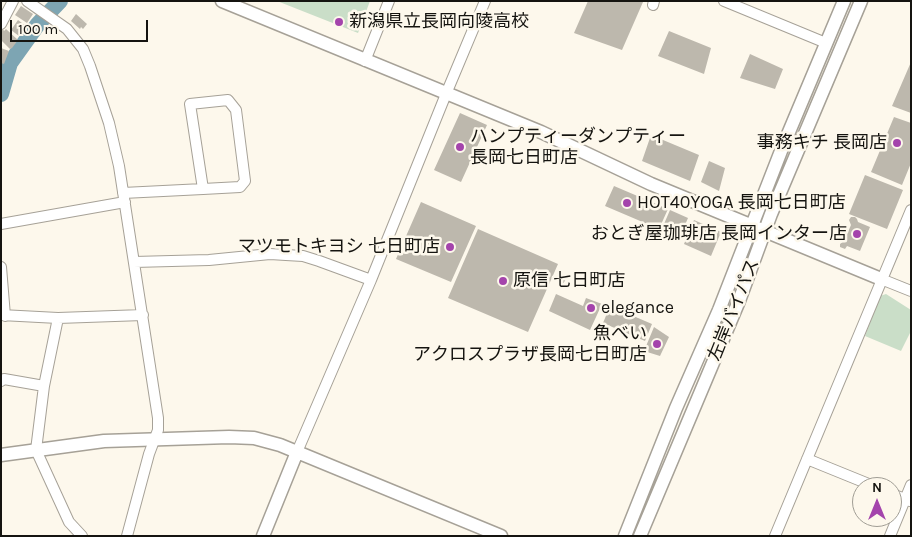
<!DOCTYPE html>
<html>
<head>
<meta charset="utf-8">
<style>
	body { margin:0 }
	#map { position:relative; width:912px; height:537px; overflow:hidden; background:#fdf8ec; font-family:Karla,sans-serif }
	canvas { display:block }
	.frame { position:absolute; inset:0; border:2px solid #151410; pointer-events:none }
	.north { position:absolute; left:852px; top:477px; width:50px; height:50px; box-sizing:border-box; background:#fdf8ec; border:1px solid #a09d94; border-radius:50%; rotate:0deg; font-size:14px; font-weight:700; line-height:20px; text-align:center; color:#151410 }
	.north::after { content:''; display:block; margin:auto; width:18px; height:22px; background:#a444ac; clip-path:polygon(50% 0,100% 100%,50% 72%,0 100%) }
	.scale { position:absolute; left:10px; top:20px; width:138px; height:22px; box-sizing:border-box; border:2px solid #151410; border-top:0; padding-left:6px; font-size:15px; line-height:18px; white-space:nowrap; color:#151410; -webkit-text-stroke:4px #fdf8ec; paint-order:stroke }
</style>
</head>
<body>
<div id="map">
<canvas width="912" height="537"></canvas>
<div class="frame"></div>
<div class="north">N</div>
<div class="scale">100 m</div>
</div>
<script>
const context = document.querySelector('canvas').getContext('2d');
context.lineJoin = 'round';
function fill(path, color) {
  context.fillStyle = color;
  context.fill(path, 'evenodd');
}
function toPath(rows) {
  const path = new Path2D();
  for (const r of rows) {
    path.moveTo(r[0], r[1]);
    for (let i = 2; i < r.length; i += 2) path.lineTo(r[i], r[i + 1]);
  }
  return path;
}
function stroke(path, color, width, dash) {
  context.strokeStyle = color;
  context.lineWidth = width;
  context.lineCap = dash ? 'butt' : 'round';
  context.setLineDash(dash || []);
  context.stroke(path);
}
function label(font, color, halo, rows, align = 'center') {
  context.font = font + ' Karla,"Noto Sans JP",sans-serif';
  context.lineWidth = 5;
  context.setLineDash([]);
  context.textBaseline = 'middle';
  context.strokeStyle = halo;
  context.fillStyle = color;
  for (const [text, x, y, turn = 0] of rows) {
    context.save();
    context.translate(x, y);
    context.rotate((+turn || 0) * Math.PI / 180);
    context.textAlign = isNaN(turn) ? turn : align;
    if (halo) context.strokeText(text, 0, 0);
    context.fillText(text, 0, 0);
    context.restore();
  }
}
fill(toPath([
	[277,1,370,1,358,33],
	[886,294,911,310,911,331,901,351,865,336,880,296]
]), '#cadec8');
stroke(toPath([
	[1,94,10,63,38,24,60,1]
]), '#7da5b3', 16);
fill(toPath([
	[588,1,643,2,622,50,574,33],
	[21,6,33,14,27,23,15,15],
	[76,14,87,24,83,29,81,27,80,29,71,21],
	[18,20,26,26,19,36,11,30],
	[3,29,4,31,6,29,18,40,12,48,10,49,1,40,1,31],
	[669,31,711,48,704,74,658,56],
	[1,48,9,51,4,64,1,63],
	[750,54,783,69,775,89,740,78],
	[911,62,911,113,892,106],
	[460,113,487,125,461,182,434,170],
	[894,117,911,123,911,163,902,185,871,172],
	[651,135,699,155,690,181,642,161],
	[709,161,725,168,719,191,701,182],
	[865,175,903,190,887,229,849,214],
	[614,186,668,209,659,229,605,206],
	[421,202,476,226,451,282,396,259],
	[670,210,688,218,679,239,661,231],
	[851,217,855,217,857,219,858,222,870,227,860,251,847,246,845,249,840,247,840,244,844,241,851,225,849,220],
	[694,220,721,232,711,256,684,244],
	[478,229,558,264,528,332,448,298],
	[560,274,567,277,563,284,557,281],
	[556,294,583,306,586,298,602,304,590,330,549,311],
	[610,306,652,324,645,341,603,323],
	[654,327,669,337,660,356,644,351]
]), '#bdb8ad');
const minor = toPath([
	[27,1,67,29,83,49,90,66,109,123,119,166,158,418,158,430,149,454,127,536],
	[724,1,826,43],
	[653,5,654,1],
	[1,24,13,1],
	[365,61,389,1],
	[123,193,203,189,240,187,245,181,236,110,228,100,190,104,203,189],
	[1,224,125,202],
	[134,262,209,260,270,254,286,255,303,256,319,261,371,280],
	[1,267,5,316],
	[881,279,911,291],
	[1,315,58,318,143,315],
	[58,318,44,386,36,450,69,522,82,536],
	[1,381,4,379,44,386],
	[297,452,371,280,446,94,485,1],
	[807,459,876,487],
	[892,494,910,501],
	[775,536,911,210],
	[890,536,911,485]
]);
const tertiary = toPath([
	[222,1,541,132,651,184,881,279],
	[1,455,104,441,229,437,254,438,280,445,501,536],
	[263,536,297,452],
	[625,536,676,408,719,310,781,151,844,1],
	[640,536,739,301,771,214,861,1]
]);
stroke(minor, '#a6a197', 12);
stroke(tertiary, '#a6a197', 15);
stroke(minor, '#fff', 10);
stroke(tertiary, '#fff', 12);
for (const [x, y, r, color] of [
	[339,22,5,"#a444ac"],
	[897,143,5,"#a444ac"],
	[460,147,5,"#a444ac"],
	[627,203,5,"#a444ac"],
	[857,234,5,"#a444ac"],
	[450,247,5,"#a444ac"],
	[503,281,5,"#a444ac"],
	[591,308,5,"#a444ac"],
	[657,344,5,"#a444ac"]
]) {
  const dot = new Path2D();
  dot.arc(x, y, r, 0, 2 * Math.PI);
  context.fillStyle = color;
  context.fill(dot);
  stroke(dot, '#fdf8ec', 2);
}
label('18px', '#151410', '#fdf8ec', [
	["新潟県立長岡向陵高校",349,22],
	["ハンプティーダンプティー",470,137],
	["長岡七日町店",470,158],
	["事務キチ 長岡店",887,143,"right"],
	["HOT40YOGA 長岡七日町店",637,203],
	["おとぎ屋珈琲店 長岡インター店",847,234,"right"],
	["マツモトキヨシ 七日町店",440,247,"right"],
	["原信 七日町店",513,281],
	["elegance",601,308],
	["魚べい",647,334,"right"],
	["アクロスプラザ長岡七日町店",647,355,"right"]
], 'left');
label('18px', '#151410', '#fdf8ec', [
	["左岸バイパス",734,310,-68]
]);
</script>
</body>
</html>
